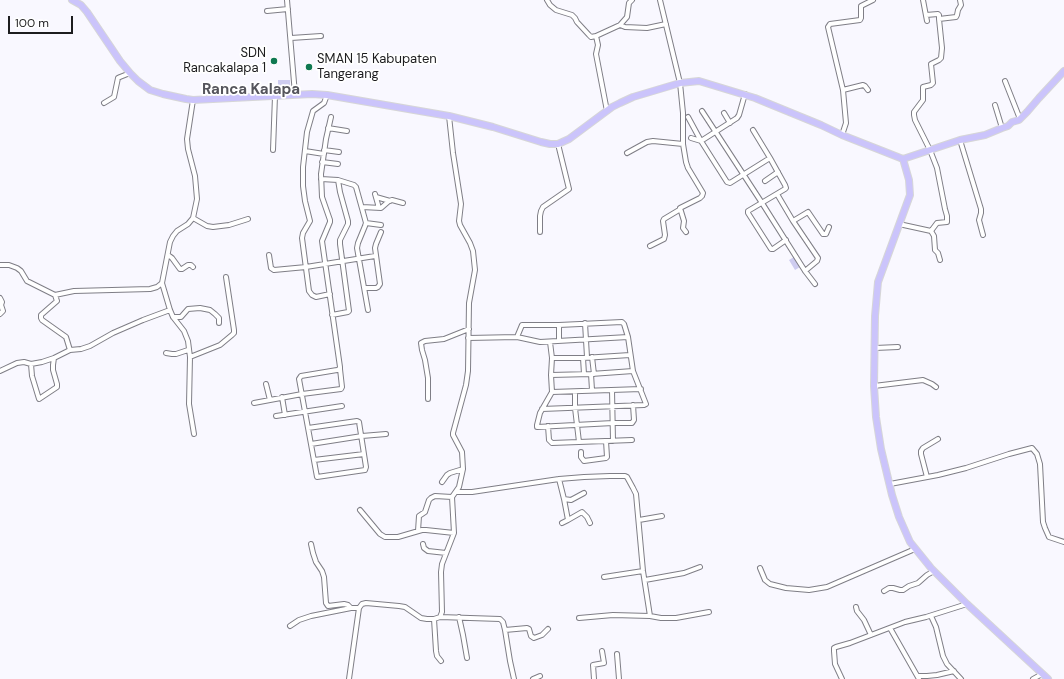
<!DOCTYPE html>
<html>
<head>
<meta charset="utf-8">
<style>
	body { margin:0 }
	#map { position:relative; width:1064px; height:679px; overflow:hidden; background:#f9f8ff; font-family:"DM Sans",sans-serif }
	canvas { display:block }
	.scale { position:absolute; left:8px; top:16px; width:65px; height:18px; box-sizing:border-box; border:2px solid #1d1d1f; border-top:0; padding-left:5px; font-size:12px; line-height:14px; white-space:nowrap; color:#1d1d1f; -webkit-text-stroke:3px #fff; paint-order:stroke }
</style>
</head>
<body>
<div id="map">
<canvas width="1064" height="679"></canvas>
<div class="scale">100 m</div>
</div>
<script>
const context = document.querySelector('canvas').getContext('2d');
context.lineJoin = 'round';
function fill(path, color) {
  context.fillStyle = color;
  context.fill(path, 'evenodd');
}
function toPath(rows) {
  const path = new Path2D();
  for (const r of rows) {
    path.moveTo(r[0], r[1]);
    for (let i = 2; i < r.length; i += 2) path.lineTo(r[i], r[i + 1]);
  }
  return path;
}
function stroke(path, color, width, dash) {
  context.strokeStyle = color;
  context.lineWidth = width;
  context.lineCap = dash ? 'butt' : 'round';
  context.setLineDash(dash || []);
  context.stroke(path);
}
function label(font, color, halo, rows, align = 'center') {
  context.font = font + ' "DM Sans",sans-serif';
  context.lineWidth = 3.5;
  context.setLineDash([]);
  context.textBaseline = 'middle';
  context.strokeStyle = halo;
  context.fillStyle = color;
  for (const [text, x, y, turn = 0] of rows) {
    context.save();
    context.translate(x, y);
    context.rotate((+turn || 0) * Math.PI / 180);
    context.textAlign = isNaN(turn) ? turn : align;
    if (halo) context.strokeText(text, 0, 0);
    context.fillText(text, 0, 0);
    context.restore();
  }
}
fill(toPath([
	[278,80,290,80,290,86,278,86],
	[794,257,800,267,795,270,789,260]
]), '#ceccf0');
const minor = toPath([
	[287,0,295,94],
	[547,0,550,5,556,10,572,15,575,18,577,22,589,35,591,37,596,36,620,25,627,17,629,3,632,0],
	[660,0,680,83,683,113,683,144,686,162,688,168,703,193,702,196,700,198,680,208,684,221,683,228,686,232],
	[923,0,927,21],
	[267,11,288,9],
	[926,15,938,14,939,15,939,19],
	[620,25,625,27,647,28,666,24],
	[596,36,598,45,596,54,607,111],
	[291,38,321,36],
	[1005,81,1020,119],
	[843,90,863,85,865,86,868,90],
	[327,95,324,103,313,111,307,132,303,167,303,186,305,201,310,221,303,233,302,238,309,291,312,295,316,297,330,294],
	[193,100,187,139,188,149,195,176,197,199,193,218,188,224,177,231,173,236,170,242,162,283,170,310,173,317,184,331,188,341,190,357,189,404,194,434],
	[104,103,114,97,118,78,120,77,130,73],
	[995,105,1002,128],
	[702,111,762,203,805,271,815,284],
	[724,113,730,123],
	[688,117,701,141,727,182,730,183,770,158],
	[328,128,347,131],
	[753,130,770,158,785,185,786,188,785,189,748,211,748,213,771,249,773,249,786,240],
	[842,135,846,123,843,90,828,27,830,24,860,20,861,18,861,6,873,0],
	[691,138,701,141,737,118,739,115,745,94],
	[960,140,981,209,981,213,979,220,983,235],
	[273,150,275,96],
	[324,150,339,152],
	[305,151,324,154],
	[627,153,647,142,653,141,683,144],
	[322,162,338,164],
	[321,179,338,180,354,185,356,187,366,223,365,226,358,243,357,248,368,310],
	[765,181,778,172],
	[375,194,379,208],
	[777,194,793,221,818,258,817,261,805,271],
	[376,197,390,201],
	[362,207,381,208,389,201,392,200,403,203],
	[193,218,207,226,213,227,229,225,248,219],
	[793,221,808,212,823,234,826,234,829,227],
	[366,223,381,225],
	[899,224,931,231,934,236,935,250,938,253,940,260],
	[931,231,937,223,947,222,947,216,945,209,937,168,930,150,915,120,914,115,914,112,923,100,923,87,931,85,933,83,931,64,939,60,941,58,942,48,939,19,956,17,957,15,958,10,961,5,960,0],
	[540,232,540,216,541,211,543,207,569,189,558,144],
	[650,246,664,239,665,235,663,221,664,219,679,210],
	[168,255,172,258,180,269,182,269,188,265,191,265,193,267],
	[269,255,271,268,274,270,306,267,375,256],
	[0,265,9,265,17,268,21,271,27,281,55,295,74,291,150,289,157,287,162,283],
	[365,288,376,288,378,287,380,284,375,248,376,244,381,232],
	[55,295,57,301,41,315,41,318,42,320,66,337,70,350],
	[0,298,2,302,1,305,0,306],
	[0,314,3,311,1,305],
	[332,315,348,312,349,311,340,244,340,240,348,224,348,221,340,192,338,180],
	[173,317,181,317,188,309,200,308,210,310,215,314,219,318,219,323],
	[585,323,587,357],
	[517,337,522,325,559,325,622,322,624,324,628,337,633,371,646,404,644,405,542,409],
	[468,338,517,337,540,342,628,337],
	[559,341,559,325],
	[550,342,552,358,551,375,552,392,540,413,537,425,537,427,613,423,632,423,634,420,633,405],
	[875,348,898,347],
	[166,353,172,354,176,354,188,350],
	[190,357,220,345,232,335,234,333,234,330,226,277],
	[592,357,594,374],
	[552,358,583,358,630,355],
	[583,358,584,374],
	[31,364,32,376,39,399,57,387,57,384,53,370,53,365,54,358],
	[0,371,17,363,24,362,31,364,42,362,54,358,70,350,81,349,90,346,113,333,143,320,170,310],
	[591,374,592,390],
	[551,375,591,374,633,371],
	[266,384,270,400],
	[874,386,923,380,932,384,936,387],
	[612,390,613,441],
	[552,392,641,389],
	[575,392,575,408,579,442],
	[282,397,285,415],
	[428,399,428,378,425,360,422,350,421,343,425,341,444,339,469,329],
	[254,403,302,394,341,389,342,387,340,369],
	[276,416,342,406],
	[548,426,549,440,552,443,632,440],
	[308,428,357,421,359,422,366,467,365,470,317,477,299,379,301,376,337,370,340,369,340,367,322,241,330,222,330,220,322,197,321,174,326,139,331,117],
	[311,444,362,436,386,434],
	[581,452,581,457,584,461,606,458,607,457,606,441],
	[314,460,364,454],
	[927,477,921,454,921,451,923,448,938,439],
	[559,479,564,499,571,500,584,493],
	[442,482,447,475,450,473,463,469],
	[890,484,938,475,966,468,1009,454,1032,448,1037,454,1040,464,1043,522,1045,528,1049,537,1064,542],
	[456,492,472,492,559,479,584,477,610,476,625,476,627,477,633,488,636,494,643,571,650,616],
	[564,499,568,520,582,512,587,517,590,523],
	[360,510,380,534,385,537,398,537,422,530,426,530,454,533],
	[639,520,662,516],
	[562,523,568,520],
	[418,531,419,516,425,512,429,500,431,498,435,496,452,497],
	[311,544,313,553,316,562,322,571,324,577,326,603,328,606,344,604,348,605,351,608],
	[423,544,424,548,428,551,446,553],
	[760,568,765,580,770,584,786,588,809,590,827,587,915,549],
	[604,577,643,571],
	[645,580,684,573,700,567],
	[884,591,889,588,893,588,900,590,903,590,909,586,918,583,927,575,934,571],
	[856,607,857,611,864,620,871,635],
	[931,616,936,627,943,656,947,664,961,679],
	[440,617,442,612,441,572,442,564,454,533,452,497,459,487,463,469,462,452,453,435,453,433,466,385,468,371,469,303,475,270,473,251,470,243,460,225,459,221,461,204,453,153,449,116],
	[459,617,463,635,467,658],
	[579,618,613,615,650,616,661,618,676,618,709,612],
	[434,619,436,651,437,656,441,661],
	[290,626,299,620,311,616,351,608,359,608],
	[890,628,919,679],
	[505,630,527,628,529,629,531,636,534,638,542,635,548,629],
	[617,654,619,679],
	[918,676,927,676,937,675,954,671],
	[349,679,359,608,362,604,366,603,399,606,405,607,421,618,427,619,434,619,440,617,500,619,503,622,505,630,510,661,514,679],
	[533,679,540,676],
	[594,679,593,665,604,663,602,651],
	[842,679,835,664,834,651,834,648,836,647,850,643,905,622,926,617,967,604],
	[1033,679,1042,674]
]);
const primary = toPath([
	[72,0,81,5,87,12,120,61,130,73,138,81,150,90,163,94,186,99,193,100,312,94,327,95,449,116,493,127,541,142,550,144,558,144,569,139,612,107,620,103,633,97,680,83,699,81,755,98,821,125,842,135,903,159],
	[903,159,909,180,910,195,878,282,875,316,874,386,876,417,881,449,892,495,899,517,910,542,931,568,967,604,1048,679],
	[903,159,960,140,985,135,1002,128,1008,126,1012,122,1019,120,1027,112,1039,98,1064,71]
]);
stroke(minor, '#7f7e86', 6);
stroke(primary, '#d6d6d7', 8);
stroke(minor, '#fff', 4);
stroke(primary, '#cbc4fb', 6);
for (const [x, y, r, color] of [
	[274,61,4,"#0f7851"],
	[309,67,4,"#0f7851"]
]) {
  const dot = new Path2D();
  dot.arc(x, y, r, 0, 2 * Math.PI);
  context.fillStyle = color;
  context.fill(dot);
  stroke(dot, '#fff', 1.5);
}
label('13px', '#1d1d1f', '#fff', [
	["SDN",266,54],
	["Rancakalapa 1",266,69],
	["SMAN 15 Kabupaten",317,60,"left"],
	["Tangerang",317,75,"left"]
], 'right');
label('bold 15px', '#55555c', '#fff', [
	["Ranca Kalapa",251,90]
]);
</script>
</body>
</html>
